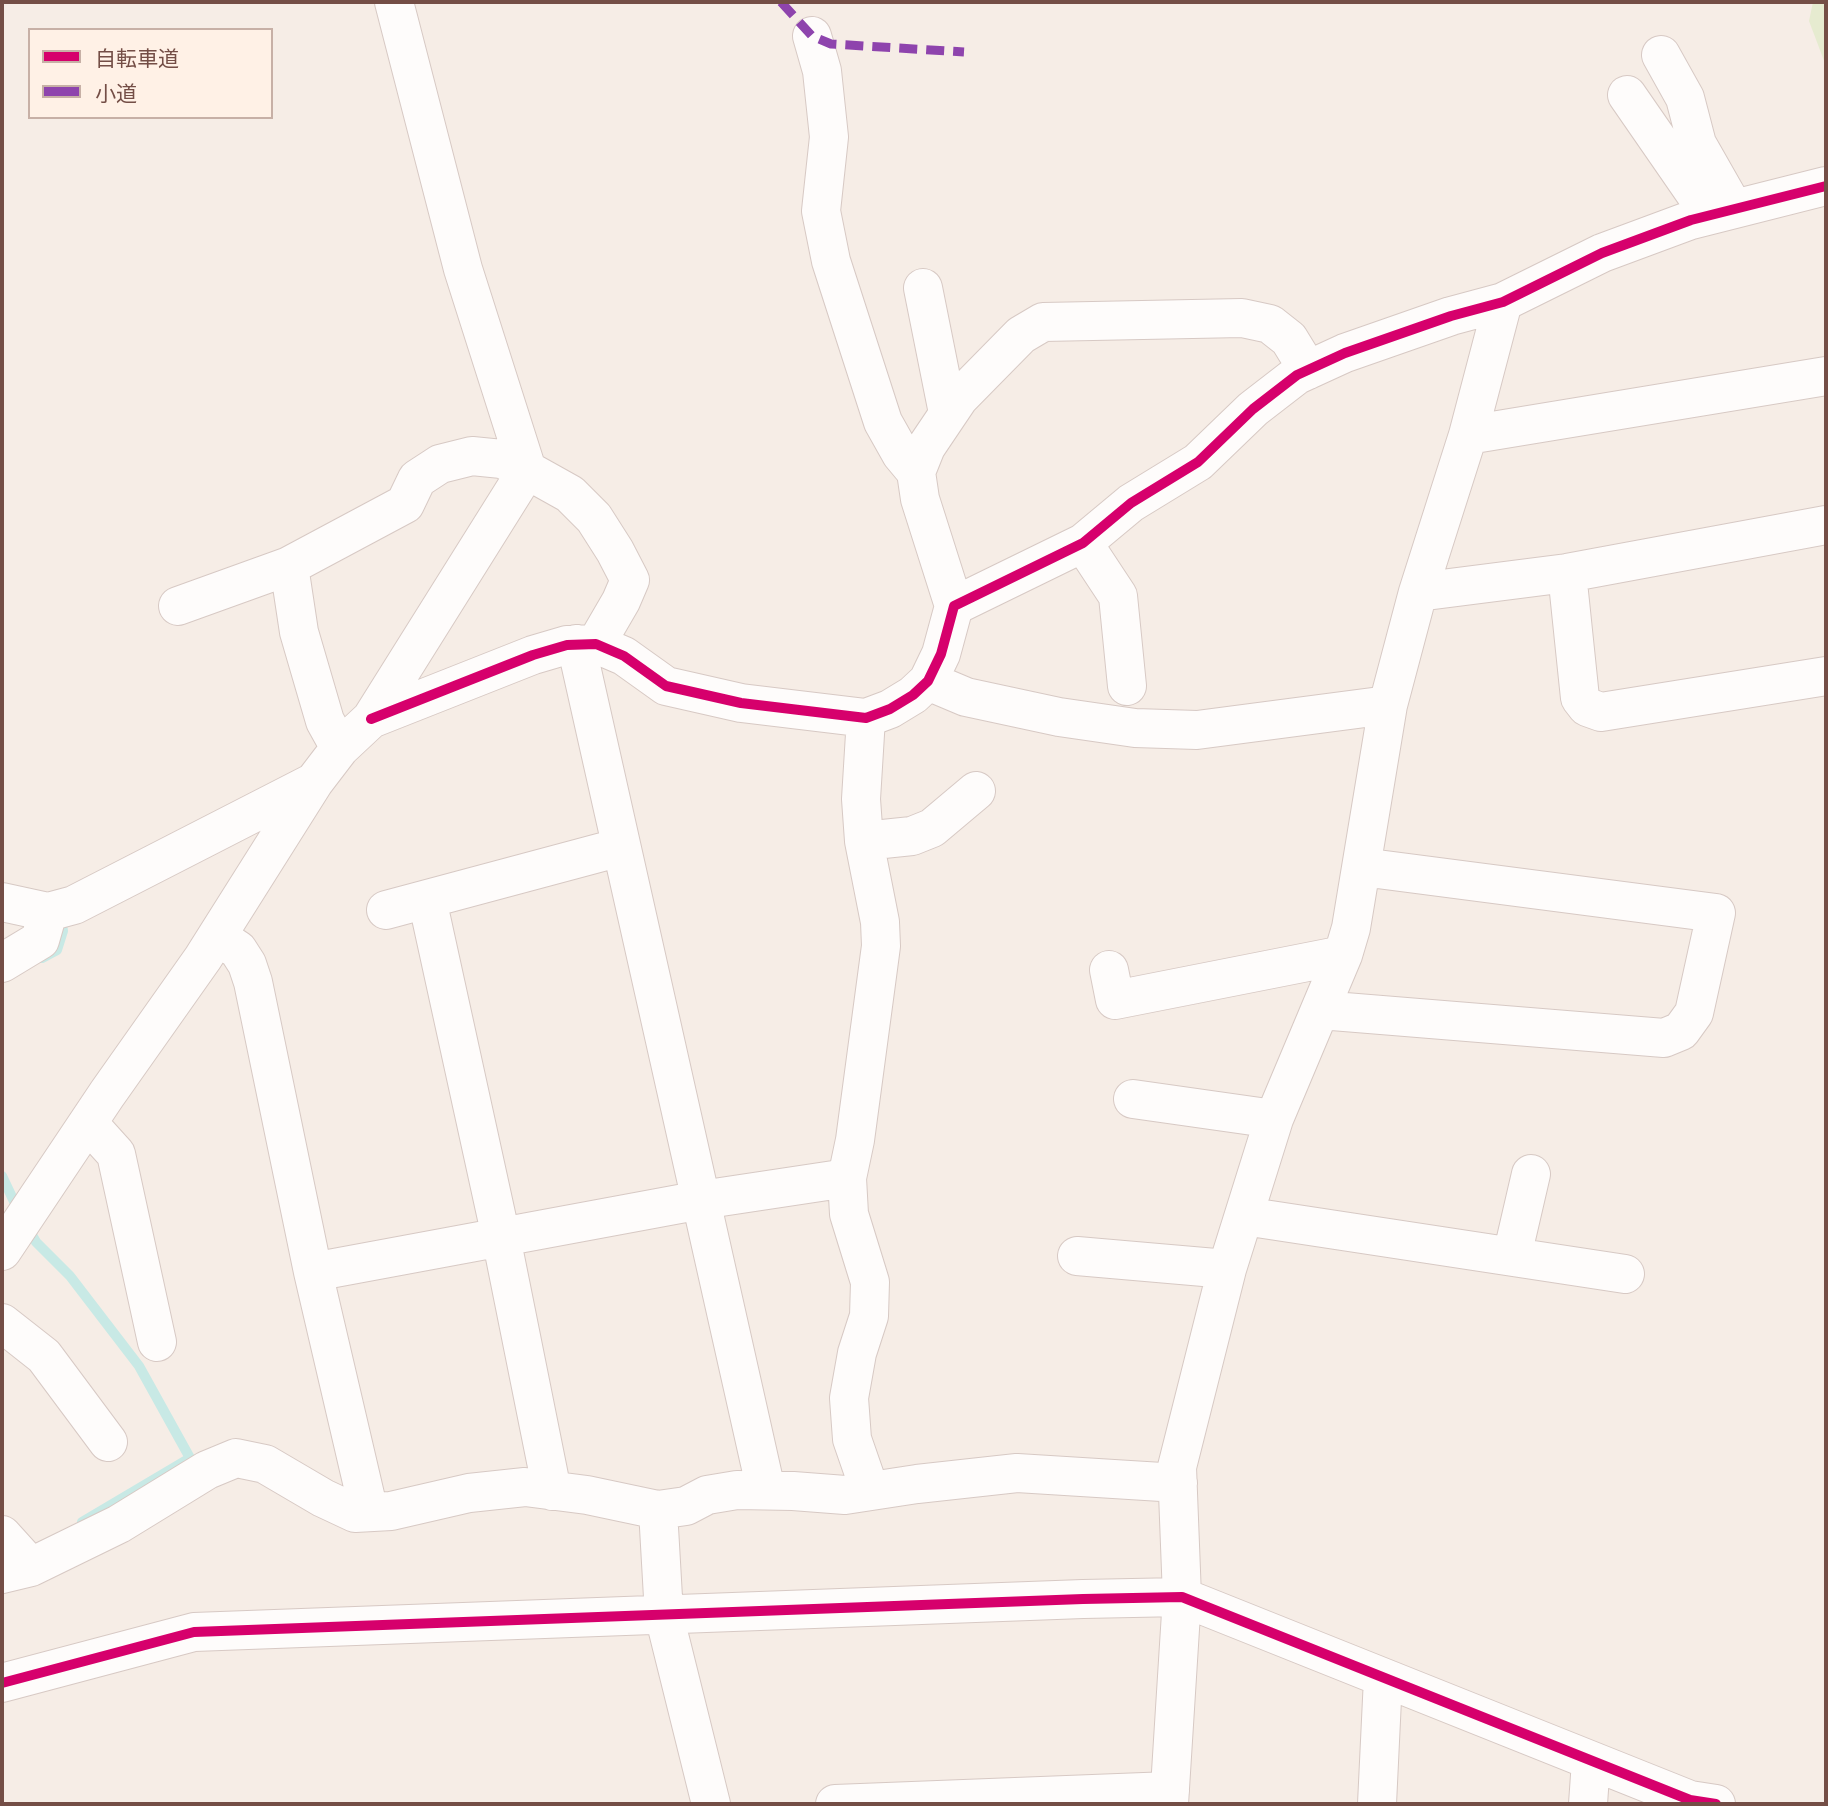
<!DOCTYPE html>
<html>
<head>
<meta charset="utf-8">
<style>
	body { margin:0 }
	#map { position:relative; width:1828px; height:1806px; overflow:hidden; background:#f6ede6; font-family:"PT Sans Narrow","Noto Sans JP",sans-serif }
	canvas { display:block }
	.frame { position:absolute; inset:0; border:4px solid #744e46; pointer-events:none }
	.legend { position:absolute; left:28px; top:28px; width:245px; height:91px; box-sizing:border-box; background:#fff1e6; border:2px solid #c7b0a6; margin:0; padding:9px 12px; list-style:none; font-size:21px; color:#744e46 }
	.legend li { display:flex; align-items:center; gap:14px; height:35px }
	.legend b { width:35px; border:2px solid #c7b0a6 }
</style>
</head>
<body>
<div id="map">
<canvas width="1828" height="1806"></canvas>
<div class="frame"></div>
<ul class="legend">
<li><b style="height:9px;background:#d6006c"></b>自転車道</li>
<li><b style="height:9px;background:#8e44ad"></b>小道</li>
</ul>
</div>
<script>
const context = document.querySelector('canvas').getContext('2d');
context.lineJoin = 'round';
function fill(path, color) {
  context.fillStyle = color;
  context.fill(path, 'evenodd');
}
function toPath(rows) {
  const path = new Path2D();
  for (const r of rows) {
    path.moveTo(r[0], r[1]);
    for (let i = 2; i < r.length; i += 2) path.lineTo(r[i], r[i + 1]);
  }
  return path;
}
function stroke(path, color, width, dash) {
  context.strokeStyle = color;
  context.lineWidth = width;
  context.lineCap = dash ? 'butt' : 'round';
  context.setLineDash(dash || []);
  context.stroke(path);
}
fill(toPath([
	[1813,2,1826,2,1826,66,1809,21]
]), '#e6ebd0');
stroke(toPath([
	[42,958,57,950,63,931,61,918],
	[2,1176,19,1212],
	[27,1226,36,1242,70,1276,139,1366,190,1458,82,1522]
]), '#c8e9e5', 10);
const street = toPath([
	[812,36,822,71,829,137,821,211,831,261,883,422,901,454,916,472],
	[1661,55,1685,98,1697,144,1734,209],
	[1627,95,1710,215],
	[923,288,948,413],
	[1468,435,1826,376],
	[1083,543,1118,596,1127,686],
	[289,566,299,632,325,721,340,748],
	[1567,573,1580,698,1587,707,1601,712,1826,676],
	[1418,592,1567,573,1826,525],
	[178,606,289,566,405,504,417,479,440,464,472,456,502,459,527,470,570,494,594,518,615,551,630,580,621,601,596,644],
	[954,606,920,499,916,472,926,447,959,398,1021,335,1043,322,1242,318,1270,324,1289,339,1308,370],
	[576,644,766,1490],
	[928,681,966,697,1059,717,1135,728,1197,730,1388,705],
	[866,718,861,799,864,841,880,922,881,946,855,1140,847,1178,849,1214,870,1282,869,1316,857,1353,849,1398,852,1439,870,1491],
	[371,719,533,655,567,645,596,644,624,656,666,686,741,703,866,718,890,709,913,695,928,681,941,654,954,606,1083,543,1131,503,1198,462,1253,409,1297,375,1345,353,1451,316,1503,302,1602,253,1691,220,1826,186],
	[864,841,912,836,932,828,976,791],
	[427,899,501,1237,552,1491],
	[2,902,48,912,74,905,312,783],
	[386,910,621,847],
	[217,936,238,950,247,964,253,982,313,1272,369,1512],
	[2,963,40,940,48,912],
	[1109,970,1115,1000,1343,955],
	[1320,1010,1664,1038,1681,1031,1694,1013,1716,913,1362,867],
	[1133,1099,1274,1119],
	[88,1123,116,1154,157,1342],
	[1244,1216,1625,1274],
	[2,1251,107,1094,203,958,314,782,340,748,371,719,527,470,463,269,394,2],
	[1077,1256,1227,1269],
	[1512,1256,1531,1174],
	[313,1272,701,1200,847,1178],
	[2,1323,44,1356,108,1442],
	[658,1510,664,1615,711,1804],
	[2,1535,31,1567],
	[2,1574,31,1567,119,1524,207,1470,236,1458,265,1464,323,1498,355,1513,391,1511,469,1493,525,1487,587,1495,658,1510,686,1506,707,1495,737,1490,793,1491,845,1495,917,1484,1017,1473,1178,1483],
	[2,1683,194,1632,1083,1599,1182,1597,1690,1800,1716,1804],
	[835,1804,1170,1791],
	[1169,1804,1182,1597,1177,1467,1227,1269,1274,1119,1343,955,1351,928,1388,705,1418,592,1468,435,1503,302],
	[1377,1804,1383,1678],
	[1588,1804,1591,1761]
]);
stroke(street, '#d7c9c4', 40);
stroke(street, '#fefcfb', 38);
stroke(toPath([
	[781,2,812,36,831,44,964,52]
]), '#8e44ad', 9, [18, 9]);
stroke(toPath([
	[371,719,533,655,567,645,596,644,624,656,666,686,741,703,866,718,890,709,913,695,928,681,941,654,954,606,1083,543,1131,503,1198,462,1253,409,1297,375,1345,353,1451,316,1503,302,1602,253,1691,220,1826,186],
	[2,1683,194,1632,1083,1599,1182,1597,1690,1800,1716,1804]
]), '#d6006c', 10);
</script>
</body>
</html>
